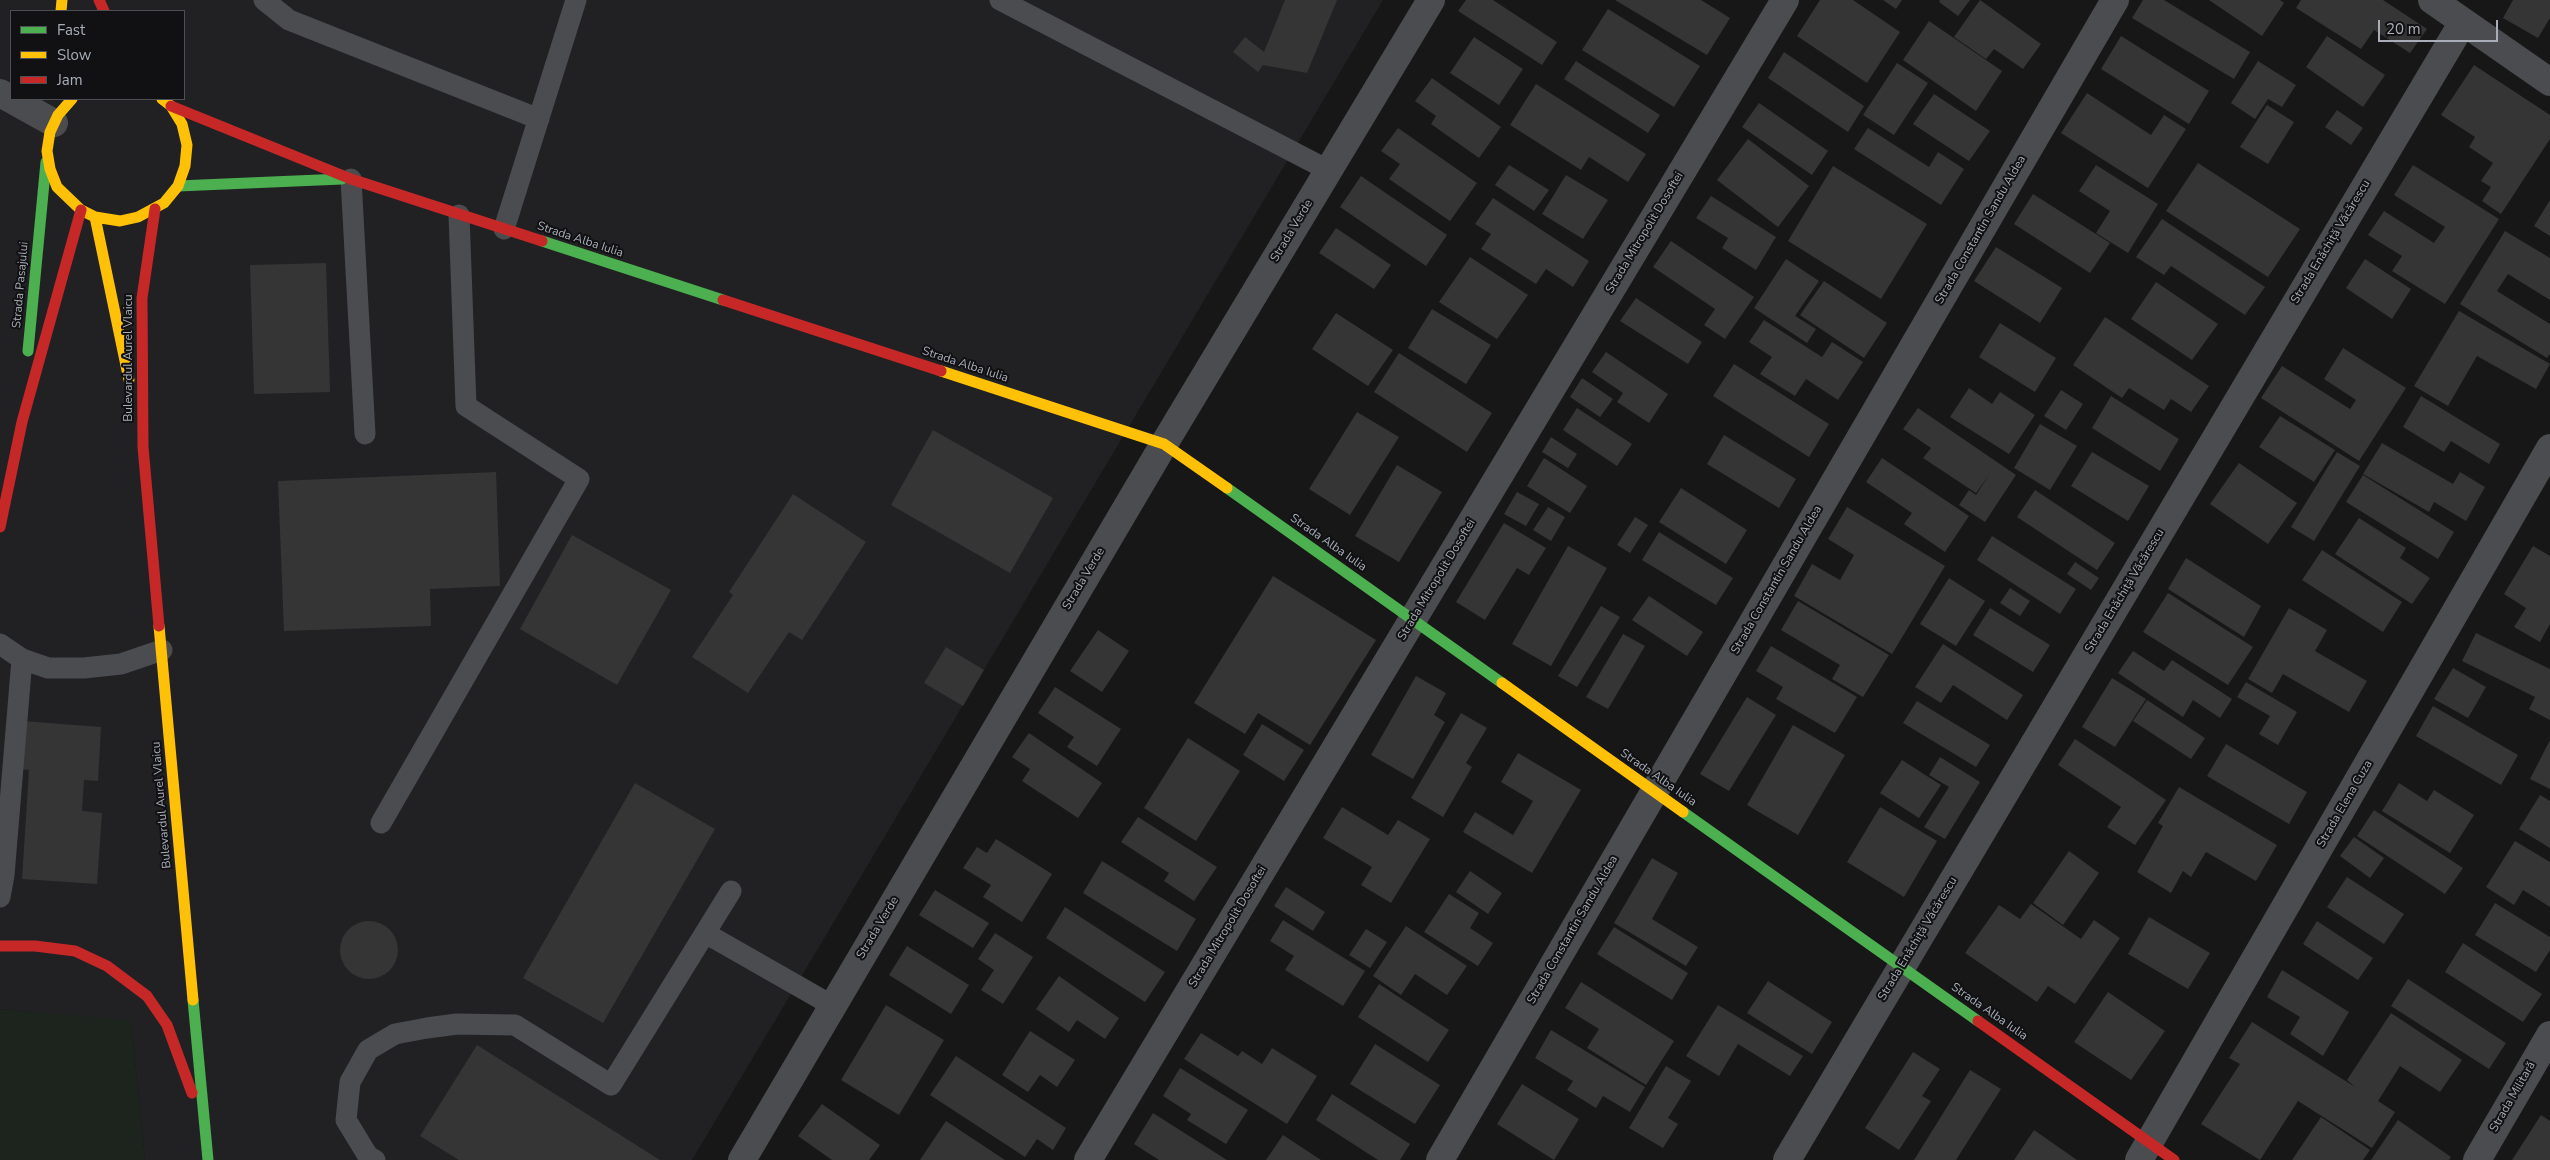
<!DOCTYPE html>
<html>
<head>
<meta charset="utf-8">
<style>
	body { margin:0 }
	#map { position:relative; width:2550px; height:1160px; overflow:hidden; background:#171717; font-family:"Nunito Sans",sans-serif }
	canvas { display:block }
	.legend { position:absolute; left:10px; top:10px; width:175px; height:90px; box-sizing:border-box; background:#111113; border:1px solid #4d4f55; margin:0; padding:6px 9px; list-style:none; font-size:15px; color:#a8adb8 }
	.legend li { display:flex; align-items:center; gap:10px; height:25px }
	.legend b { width:25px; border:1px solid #4d4f55 }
	.scale { position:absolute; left:2378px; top:20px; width:120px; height:22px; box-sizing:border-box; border:2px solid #a8adb8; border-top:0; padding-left:6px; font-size:15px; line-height:18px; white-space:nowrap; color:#a8adb8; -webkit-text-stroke:4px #111113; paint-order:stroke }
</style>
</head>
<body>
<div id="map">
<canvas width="2550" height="1160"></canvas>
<ul class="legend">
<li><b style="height:6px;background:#4caf50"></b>Fast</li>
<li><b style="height:6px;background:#ffc107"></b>Slow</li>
<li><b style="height:6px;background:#c62828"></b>Jam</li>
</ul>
<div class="scale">20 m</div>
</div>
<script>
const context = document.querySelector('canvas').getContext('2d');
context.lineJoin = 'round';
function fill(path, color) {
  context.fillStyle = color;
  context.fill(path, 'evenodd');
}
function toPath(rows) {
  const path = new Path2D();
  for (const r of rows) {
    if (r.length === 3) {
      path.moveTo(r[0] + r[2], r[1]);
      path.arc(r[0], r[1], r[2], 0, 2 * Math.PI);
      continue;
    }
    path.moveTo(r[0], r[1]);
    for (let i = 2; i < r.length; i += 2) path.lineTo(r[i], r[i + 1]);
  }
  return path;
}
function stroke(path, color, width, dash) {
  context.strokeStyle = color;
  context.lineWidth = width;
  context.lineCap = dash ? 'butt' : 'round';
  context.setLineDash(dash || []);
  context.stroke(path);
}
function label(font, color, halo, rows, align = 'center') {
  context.font = font + ' "Nunito Sans",sans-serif';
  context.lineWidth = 4;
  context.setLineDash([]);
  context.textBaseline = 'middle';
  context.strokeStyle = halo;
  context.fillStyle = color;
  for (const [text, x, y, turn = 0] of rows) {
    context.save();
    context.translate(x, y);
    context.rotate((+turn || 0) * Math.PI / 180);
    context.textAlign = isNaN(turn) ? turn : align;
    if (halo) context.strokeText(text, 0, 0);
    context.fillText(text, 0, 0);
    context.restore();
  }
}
fill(toPath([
	[0,0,1383,0,692,1160,145,1160,131,1021,0,1009],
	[11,11,184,11,184,99,11,99]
]), '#212123');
fill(toPath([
	[0,1009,131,1020,145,1160,0,1160]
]), '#1d241e');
fill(toPath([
	[1285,0,1337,0,1307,73,1263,65,1258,72,1233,52,1245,37,1264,52],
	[1466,0,1493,0,1557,42,1542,65,1458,11],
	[1615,0,1701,0,1730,18,1707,55],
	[1820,0,1853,0,1900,32,1867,83,1797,36],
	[1883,0,1902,0,1896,9],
	[1940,0,1970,0,1958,16,1939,2],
	[1980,0,2041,44,2023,69,1994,49,1986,59,1954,37],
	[2143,0,2164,0,2250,52,2234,79,2132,18],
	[2209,0,2280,0,2284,3,2262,36],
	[2301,0,2383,0,2427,29,2410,53,2374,30,2361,49,2296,8],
	[2513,0,2550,0,2550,18,2538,38,2503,18],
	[1608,9,1700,66,1674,107,1582,50],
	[1929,21,2002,71,1976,111,1903,60],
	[2121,36,2209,91,2189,124,2101,69],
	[2327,36,2385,75,2363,107,2306,67],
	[1474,37,1523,69,1499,105,1450,73],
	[1784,52,1864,106,1848,132,1768,78],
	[1576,61,1660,115,1648,133,1564,79],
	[2258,61,2296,85,2282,107,2268,99,2255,119,2231,103],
	[1897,63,1928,83,1894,135,1863,115],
	[2474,65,2550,115,2550,139,2501,214,2482,201,2491,187,2481,181,2493,163,2469,147,2475,137,2441,115],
	[1432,78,1501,127,1479,158,1431,124,1436,116,1415,101],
	[1536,84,1646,154,1628,182,1589,157,1581,170,1510,125],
	[2087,93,2151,135,2164,115,2186,129,2148,188,2061,133],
	[1934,94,1990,131,1969,161,1913,124],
	[1759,103,1828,151,1812,175,1742,127],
	[2267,105,2294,122,2268,164,2240,147],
	[2337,110,2363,128,2351,145,2325,127],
	[1398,128,1477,183,1450,221,1389,179,1400,164,1381,151],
	[1868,128,1929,167,1938,152,1964,169,1941,205,1854,149],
	[1748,139,1809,186,1778,227,1717,180],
	[2198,163,2300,229,2268,277,2166,211],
	[1509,165,1549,190,1534,211,1495,185],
	[2096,165,2158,204,2128,253,2096,233,2110,211,2079,191],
	[2413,165,2499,219,2445,304,2392,271,2402,256,2368,235,2384,211,2434,243,2445,227,2394,195],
	[1833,166,1927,224,1881,299,1788,241],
	[1566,175,1608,200,1583,239,1542,214],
	[1361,176,1447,235,1426,266,1340,207],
	[2033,194,2110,243,2090,273,2014,224],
	[1711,196,1776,237,1756,270,1722,248,1728,238,1696,218],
	[1493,198,1589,261,1573,287,1546,269,1536,284,1481,249,1491,234,1475,224],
	[2550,200,2550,236,2534,226],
	[2162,219,2265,287,2245,315,2171,266,2164,275,2136,257],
	[1336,228,1391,265,1374,289,1319,253],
	[2505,231,2550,258,2550,300,2508,274,2497,291,2550,324,2550,354,2547,358,2460,304],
	[1671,241,1754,297,1725,339,1704,325,1715,309,1653,267],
	[1996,247,2062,288,2040,323,1974,281],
	[1470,257,1528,295,1497,339,1439,302],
	[1786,259,1819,281,1795,316,1816,329,1807,343,1754,308],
	[2365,259,2411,289,2392,319,2346,288],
	[326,263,330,392,254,394,250,265],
	[1824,281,1887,323,1864,358,1800,315],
	[2156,282,2218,324,2192,360,2131,319],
	[1636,298,1702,342,1688,364,1620,321],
	[1432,309,1491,345,1466,384,1408,348],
	[2459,311,2550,364,2536,389,2477,356,2448,406,2414,386],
	[1336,313,1393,350,1368,386,1312,349],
	[2105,317,2209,386,2191,412,2171,399,2164,410,2129,388,2122,398,2073,365],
	[1764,320,1822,357,1832,342,1863,362,1838,400,1806,379,1795,396,1760,374,1772,357,1749,342],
	[2000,323,2056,358,2035,392,1979,357],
	[2343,348,2406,388,2359,461,2261,398,2282,366,2350,409,2356,400,2324,379],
	[1606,352,1668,394,1649,423,1617,402,1623,393,1592,372],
	[1399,353,1492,413,1467,452,1374,392],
	[1734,364,1829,424,1809,457,1713,396],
	[1582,378,1613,399,1600,417,1570,397],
	[1969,388,1992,404,2000,392,2035,415,2009,454,1950,417],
	[2061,390,2083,404,2066,430,2044,416],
	[2111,396,2179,439,2160,471,2092,428],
	[2421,396,2500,444,2489,464,2451,441,2444,452,2403,427],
	[1577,408,1632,444,1617,466,1563,430],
	[1918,408,2016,475,1985,522,1959,505,1969,490,1976,495,1989,475,1976,493,1923,458,1931,448,1903,429],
	[1357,412,1399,437,1350,515,1309,489],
	[2280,416,2335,450,2314,482,2259,447],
	[2040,424,2077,446,2050,490,2014,468],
	[933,430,1053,498,1010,573,891,505],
	[1724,435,1796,479,1779,508,1707,464],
	[1551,437,1577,454,1568,468,1542,452],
	[2382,443,2453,484,2460,472,2485,487,2466,521,2434,502,2429,512,2363,474],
	[2092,452,2149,486,2128,521,2071,486],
	[2337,452,2360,466,2314,541,2291,527],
	[1544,458,1587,486,1570,513,1527,486],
	[1882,458,1969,516,1945,552,1904,524,1912,513,1866,482],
	[2239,463,2297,503,2268,544,2210,504],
	[1397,465,1442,492,1399,562,1355,536],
	[496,472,500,586,430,589,431,626,284,631,278,481],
	[2363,475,2454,532,2438,559,2346,502],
	[1681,488,1747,530,1726,564,1659,522],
	[2035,490,2115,543,2097,570,2017,517],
	[1517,492,1539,504,1526,526,1504,514],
	[793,494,866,542,802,640,789,632,748,693,692,657,733,595,729,592],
	[1548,507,1565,517,1551,541,1533,530],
	[1847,507,1945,566,1892,654,1794,596,1812,564,1840,580,1854,555,1828,539],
	[1635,517,1648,525,1630,553,1617,545],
	[2359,518,2406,548,2400,558,2430,578,2412,604,2335,554],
	[1504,523,1546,548,1529,575,1517,568,1485,620,1456,602],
	[1659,532,1733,578,1716,605,1642,560],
	[572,535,671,590,617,685,520,629],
	[1992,536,2076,589,2060,614,1977,560],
	[1568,546,1607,568,1551,666,1512,644],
	[2533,546,2550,556,2550,624,2540,642,2514,627,2526,608,2504,594],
	[2322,550,2402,602,2383,632,2302,580],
	[2186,558,2261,606,2244,637,2168,589],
	[2075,562,2099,578,2091,590,2067,574],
	[1273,576,1376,640,1310,745,1258,713,1245,734,1194,703],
	[1949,578,1985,601,1956,646,1920,624],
	[2010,588,2030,601,2020,616,2000,603],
	[2168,593,2253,647,2228,685,2143,632],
	[1649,596,1703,632,1687,656,1632,620],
	[1798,601,1889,655,1863,697,1832,679,1840,665,1781,630],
	[1601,606,1620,617,1577,687,1558,676],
	[1990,608,2050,645,2033,672,1973,635],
	[2289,608,2327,630,2315,651,2367,681,2349,712,2283,674,2272,693,2248,679],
	[1098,630,1129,651,1102,692,1070,671],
	[2476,633,2550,669,2550,720,2529,709,2535,697,2462,661],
	[1623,634,1645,646,1608,709,1586,697],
	[1943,644,2023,695,2007,720,1953,685,1941,703,1915,687],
	[1771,646,1857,697,1835,733,1776,699,1783,687,1756,671],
	[946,647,984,670,963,706,924,683],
	[2133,651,2164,671,2172,660,2232,699,2220,718,2193,700,2183,717,2118,673],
	[2453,668,2486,687,2468,718,2434,699],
	[1416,676,1446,693,1434,715,1445,722,1413,779,1371,755],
	[2112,678,2146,699,2115,747,2082,727],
	[2246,682,2297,712,2278,745,2259,734,2270,716,2237,697],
	[1055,687,1121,729,1097,766,1067,747,1074,737,1038,713],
	[1747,697,1776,715,1729,791,1700,774],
	[2147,700,2205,738,2191,759,2133,721],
	[1917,701,1990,745,1976,767,1903,723],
	[2433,706,2518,755,2501,785,2416,736],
	[1461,713,1487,728,1466,763,1472,767,1443,817,1411,798],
	[22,721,101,727,98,781,84,780,82,811,102,813,97,884,22,879,29,770,18,769],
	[1262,724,1304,750,1284,781,1243,755],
	[1793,725,1845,755,1798,835,1747,805],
	[1029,733,1102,783,1078,818,1022,781,1030,769,1012,757],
	[1188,738,1240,771,1196,841,1144,808],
	[2075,739,2166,800,2135,845,2107,827,2121,807,2058,765],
	[2550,740,2550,789,2530,779],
	[2226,744,2307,792,2289,824,2207,776],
	[1518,753,1581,790,1532,873,1463,832,1475,812,1513,835,1533,801,1501,782],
	[1940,757,1980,782,1945,839,1924,827,1949,787,1929,775],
	[1902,760,1941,785,1919,818,1880,793],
	[635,783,715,829,603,1023,523,978],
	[2399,783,2427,801,2434,790,2474,815,2450,853,2382,811],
	[2179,787,2277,845,2256,881,2206,852,2191,877,2183,871,2171,893,2137,872,2163,826,2158,823],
	[2540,795,2550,801,2550,848,2519,829],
	[1342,807,1388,835,1398,820,1430,839,1391,903,1361,885,1372,867,1323,838],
	[1880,807,1937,841,1904,897,1847,862],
	[2374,810,2463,868,2445,894,2357,836],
	[1138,817,1217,867,1194,901,1164,881,1169,873,1121,842],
	[2354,837,2384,858,2370,878,2340,856],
	[996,839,1052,874,1022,922,983,897,991,885,963,868,977,847,987,853],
	[2515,841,2550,862,2550,907,2523,890,2514,905,2486,887],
	[2069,851,2099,873,2063,925,2033,903],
	[1652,858,1678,873,1652,919,1698,947,1686,966,1614,923],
	[1102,861,1196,919,1177,951,1083,893],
	[1470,871,1502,893,1488,914,1456,892],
	[2347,877,2404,914,2384,944,2327,907],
	[1286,887,1325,912,1313,931,1274,906],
	[935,890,989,923,973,948,919,915],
	[1449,894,1479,913,1470,928,1493,943,1478,966,1424,932],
	[2495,903,2550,937,2550,950,2536,972,2475,935],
	[2031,904,2081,939,2094,920,2120,938,2075,1004,2048,986,2037,1002,1965,953,1999,905,2020,919],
	[1065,907,1165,972,1145,1002,1046,938],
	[2149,917,2210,953,2188,989,2128,954],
	[1283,920,1365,971,1343,1006,1285,970,1294,956,1270,941],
	[369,950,29],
	[2317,921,2373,958,2358,980,2303,944],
	[1406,926,1467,966,1447,995,1415,974,1401,995,1373,976],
	[1614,927,1688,973,1672,1000,1597,954],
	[1366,929,1387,942,1370,968,1349,955],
	[995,933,1033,957,1003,1004,981,990,994,970,978,959],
	[2463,943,2542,994,2523,1022,2445,972],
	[907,946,969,985,951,1014,889,975],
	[2282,970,2349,1012,2323,1056,2290,1034,2300,1017,2267,997],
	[1059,976,1119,1018,1105,1039,1077,1020,1069,1032,1036,1009],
	[2408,979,2506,1043,2489,1069,2391,1006],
	[1768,981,1832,1022,1812,1054,1747,1013],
	[1581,982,1674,1041,1646,1085,1587,1048,1599,1029,1565,1008],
	[1379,984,1449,1030,1428,1062,1358,1017],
	[2108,992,2165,1031,2131,1080,2074,1042],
	[886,1005,944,1040,899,1115,841,1080],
	[1718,1005,1803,1056,1790,1076,1738,1044,1719,1076,1686,1056],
	[2391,1013,2462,1060,2440,1092,2400,1066,2378,1101,2395,1112,2372,1148,2298,1101,2260,1160,2201,1124,2240,1064,2229,1058,2252,1022,2355,1087,2347,1080],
	[1551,1030,1645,1087,1630,1112,1603,1096,1596,1108,1567,1090,1573,1081,1535,1058],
	[1030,1031,1075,1060,1057,1087,1040,1075,1028,1092,1002,1075],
	[1201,1033,1238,1056,1242,1051,1262,1064,1272,1048,1317,1076,1287,1124,1184,1059],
	[1375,1044,1440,1085,1415,1124,1350,1084],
	[477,1045,660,1160,459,1160,420,1136],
	[1913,1052,1940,1069,1922,1096,1931,1101,1899,1150,1865,1128],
	[956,1056,1066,1128,1053,1150,1037,1139,1025,1157,930,1095],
	[1666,1066,1691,1081,1668,1118,1678,1124,1663,1148,1629,1128],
	[1180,1068,1248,1110,1226,1144,1187,1120,1191,1114,1163,1096],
	[1970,1070,2001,1089,1956,1160,1914,1160],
	[1522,1084,1579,1119,1554,1160,1497,1124],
	[1332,1094,1410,1144,1400,1160,1378,1160,1316,1120],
	[822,1104,880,1145,869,1160,832,1160,798,1136],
	[1153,1113,1227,1160,1159,1160,1134,1144],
	[2541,1115,2550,1121,2550,1160,2512,1160],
	[2321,1117,2370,1150,2363,1160,2292,1160],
	[2398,1120,2451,1157,2449,1160,2371,1160],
	[946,1121,1005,1160,920,1160],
	[2034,1130,2077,1160,2014,1160],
	[1283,1135,1321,1160,1266,1160]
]), '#353536');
stroke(toPath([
	[264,0,289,20,539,119],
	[1000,0,1328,170],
	[351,179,365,434],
	[504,229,576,0],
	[0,644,22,659,48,668,84,668,121,664,162,650],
	[381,823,579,479,466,406,459,215],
	[0,897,4,875,22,659],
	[705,933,833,1006],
	[375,1160,368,1156,346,1120,350,1082,368,1050,395,1034,427,1028,457,1024,515,1025,611,1085,731,891]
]), '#4b4c50', 21);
stroke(toPath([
	[2432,0,2550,82],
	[0,93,54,123],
	[742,1160,1164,444,1431,0],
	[1088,1160,1785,0],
	[1440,1160,2115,0],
	[1787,1160,2463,22],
	[2139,1160,2550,448],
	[2477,1160,2550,1035]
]), '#4b4c50', 28);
stroke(toPath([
	[178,186,342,179],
	[542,241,723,300],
	[28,351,46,162],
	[1227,488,1502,683],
	[1683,812,1978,1021],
	[193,1000,208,1160]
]), '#4caf50', 11);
stroke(toPath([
	[61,11,62,0],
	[72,99,58,115,50,132,47,151,50,169,57,187,81,210,95,217,120,221,138,217,164,203,178,186,185,166,187,145,182,124,171,106,162,99],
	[95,217,129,380],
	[941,371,1164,444,1227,488],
	[159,626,193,1000],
	[1502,683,1683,812]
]), '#ffc107', 11);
stroke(toPath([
	[99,0,104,11],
	[171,106,351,179,542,241],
	[155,209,142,298,143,447,159,626],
	[723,300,941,371],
	[0,527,22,422,81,210],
	[0,946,35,946,75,951,107,966,147,996,167,1025,192,1093],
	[1978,1021,2174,1160]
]), '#c62828', 11);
label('12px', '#a8adb8', '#111113', [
	["Strada Constantin Sandu Aldea",1981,230,-60],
	["Strada Verde",1292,231,-59],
	["Strada Mitropolit Dosoftei",1645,233,-59],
	["Strada Alba Iulia",580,240,18],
	["Strada Enăchiță Văcărescu",2331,242,-59],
	["Strada Pasajului",21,285,-85],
	["Bulevardul Aurel Vlaicu",129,358,-90],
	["Strada Alba Iulia",965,365,18],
	["Strada Alba Iulia",1328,543,35],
	["Strada Verde",1084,579,-59],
	["Strada Mitropolit Dosoftei",1437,580,-59],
	["Strada Constantin Sandu Aldea",1777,580,-60],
	["Strada Enăchiță Văcărescu",2125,591,-59],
	["Strada Alba Iulia",1658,778,35],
	["Strada Elena Cuza",2345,804,-60],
	["Bulevardul Aurel Vlaicu",162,805,-95],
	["Strada Mitropolit Dosoftei",1228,927,-59],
	["Strada Verde",878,928,-59],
	["Strada Constantin Sandu Aldea",1573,930,-60],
	["Strada Enăchiță Văcărescu",1918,939,-59],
	["Strada Alba Iulia",1989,1012,35],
	["Strada Militară",2513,1097,-60]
]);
</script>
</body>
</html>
